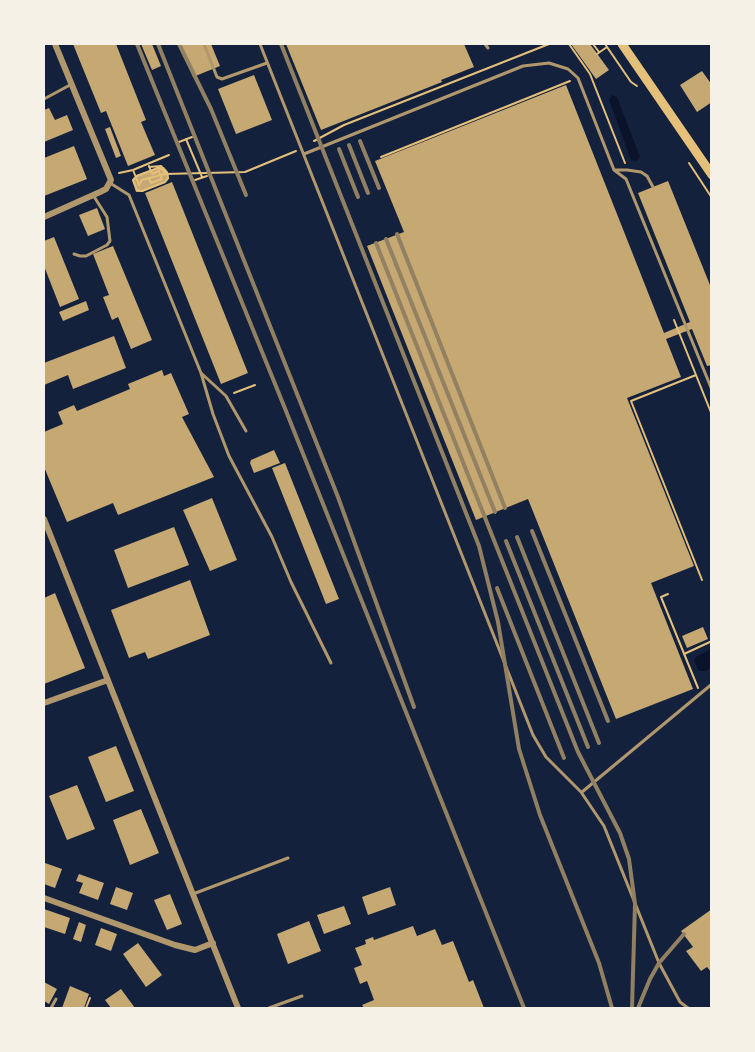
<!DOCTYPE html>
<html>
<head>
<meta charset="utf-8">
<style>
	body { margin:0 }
	#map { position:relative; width:755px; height:1052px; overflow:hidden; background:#14213d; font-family:Manrope,sans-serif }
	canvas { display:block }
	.frame { position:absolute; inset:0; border:45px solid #f6f1e7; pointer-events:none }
</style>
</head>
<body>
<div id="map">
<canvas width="755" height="1052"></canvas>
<div class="frame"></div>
</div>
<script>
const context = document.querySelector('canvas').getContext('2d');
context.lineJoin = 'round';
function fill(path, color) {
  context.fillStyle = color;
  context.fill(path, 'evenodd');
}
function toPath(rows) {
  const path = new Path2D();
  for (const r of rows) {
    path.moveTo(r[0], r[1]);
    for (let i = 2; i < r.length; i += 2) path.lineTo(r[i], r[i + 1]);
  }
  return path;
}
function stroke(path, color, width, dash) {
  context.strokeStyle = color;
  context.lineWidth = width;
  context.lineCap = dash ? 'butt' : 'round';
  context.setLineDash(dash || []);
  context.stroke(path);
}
fill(toPath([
	[612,95,617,97,640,157,636,161,631,160,609,100],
	[711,649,711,667,706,671,699,671,694,660,696,657]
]), '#0b132b');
fill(toPath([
	[73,44,116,44,146,120,141,122,155,155,128,166,106,111,101,113],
	[141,44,152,44,161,66,152,70],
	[179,44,211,44,220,66,193,77],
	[286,44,464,44,474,67,441,80,442,82,321,130],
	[571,44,590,44,609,70,596,79],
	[702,71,712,85,712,102,697,112,680,85],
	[254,75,272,120,236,134,218,89],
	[566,85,664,333,690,322,638,193,668,181,712,290,712,365,707,366,692,329,666,339,681,377,627,398,694,566,651,583,693,689,616,719,528,499,476,520,367,246,404,232,375,161],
	[49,108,55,120,67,115,73,130,44,142,44,110],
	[110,127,121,156,116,158,105,129],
	[74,146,87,179,44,196,44,158],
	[158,167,164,167,168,172,169,179,165,183,142,192,136,192,132,180,136,175],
	[172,182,248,373,221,384,145,193],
	[97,208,105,229,88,236,79,215],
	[54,237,79,299,60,307,44,266,44,241],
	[113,246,152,340,131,349,118,317,112,320,103,297,109,295,93,254],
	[86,301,89,310,63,321,59,312],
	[114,336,126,368,73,389,68,375,44,385,44,363],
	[162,370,164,376,171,373,189,414,182,417,214,477,118,515,113,503,67,522,44,467,44,432,63,424,58,412,74,405,77,411,130,389,128,384],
	[274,450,280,463,254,473,250,463,251,460],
	[285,463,339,599,326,604,272,468],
	[212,498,237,560,210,571,183,510],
	[174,527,189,565,128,588,114,550],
	[190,580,210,635,148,659,145,652,129,658,111,610],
	[55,593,85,668,44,684,44,598],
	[703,627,708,639,687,648,682,636],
	[116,746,134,791,106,802,88,757],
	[77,785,95,829,67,840,49,796],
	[141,809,159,853,130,865,113,820],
	[45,863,62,869,55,888,44,884],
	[79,874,104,883,98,900,79,893,83,883,76,881],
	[116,887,133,893,127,910,110,904],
	[390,887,396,905,368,915,362,897],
	[170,894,182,924,167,930,154,900],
	[344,906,351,924,324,934,317,915],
	[44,909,70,918,65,934,44,927],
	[712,909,712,973,707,967,701,971,686,951,693,947,681,931],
	[309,921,321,951,288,964,277,934],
	[79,922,86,925,81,942,73,939],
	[413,926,417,936,435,929,442,945,453,941,469,982,473,980,484,1008,364,1008,362,1005,374,1000,367,981,360,984,354,968,362,965,355,948,366,944,365,940,373,937,374,940],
	[101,928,117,934,111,951,95,945],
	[138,943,162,975,146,987,123,954],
	[44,982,57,989,49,1004,44,1001],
	[70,986,89,994,84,1008,62,1008],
	[121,989,135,1008,111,1008,105,1000]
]), '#c6a872');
stroke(toPath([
	[569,44,590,74,625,163],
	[593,44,599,52],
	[605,44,631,82,637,86],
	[597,54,607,47],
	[186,139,202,177],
	[314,141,344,125,549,44],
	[179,142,192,137],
	[381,157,570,81],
	[689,163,712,198],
	[149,166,152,174,159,171,162,179,151,183,149,179],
	[149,167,161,166,167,173,168,178,165,182,142,191,137,190,133,180,137,176,158,168,163,170,165,174],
	[133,170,139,185,142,180,165,174,245,172,296,151],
	[119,173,133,170,169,155],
	[195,180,207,176],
	[674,320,712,415],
	[696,375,631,401,702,580],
	[234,393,255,385],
	[668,594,661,597,698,688],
	[684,654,712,641],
	[86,1008,90,998]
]), '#e5c07b', 2);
stroke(toPath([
	[204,44,217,77,222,79,267,63],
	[260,44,533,735,546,757,581,792,604,826,659,963,680,1002,688,1008],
	[485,44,488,48],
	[44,99,70,85],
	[304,154,523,66,549,63,568,69,578,78,614,170,626,179,712,390],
	[615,170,627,170,641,172,647,176,653,187],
	[110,183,129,195,201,373,226,396,246,431],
	[74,254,80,256,86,256,107,245,110,241,107,217,93,195],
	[201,373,213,414,229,456,272,537,291,582,331,663],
	[582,792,712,684],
	[193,894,288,858],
	[51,1008,56,999],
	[269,1008,302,996]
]), '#b1986c', 3);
stroke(toPath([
	[44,217,100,192,106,189,111,180,55,44],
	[44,519,238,1008],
	[44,703,108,680],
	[44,898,175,945,195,950,213,943]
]), '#b1986c', 6);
stroke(toPath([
	[622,44,712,175]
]), '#e5c07b', 9);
stroke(toPath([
	[137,44,284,406,524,1008],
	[158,44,338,497,414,707],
	[179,44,211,109,246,195],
	[281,44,479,546,498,622,519,749,540,815,599,963,612,1008],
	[360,141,379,188],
	[349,145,368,193],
	[339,149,358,197],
	[397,234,505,508],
	[386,239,495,512],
	[376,243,578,752,620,833,629,859,635,904,632,1008],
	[532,531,608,721],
	[517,537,599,743],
	[506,541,588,747],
	[497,588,564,758],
	[638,1008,650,979,659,963,684,934]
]), '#918062', 4);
</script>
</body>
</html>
